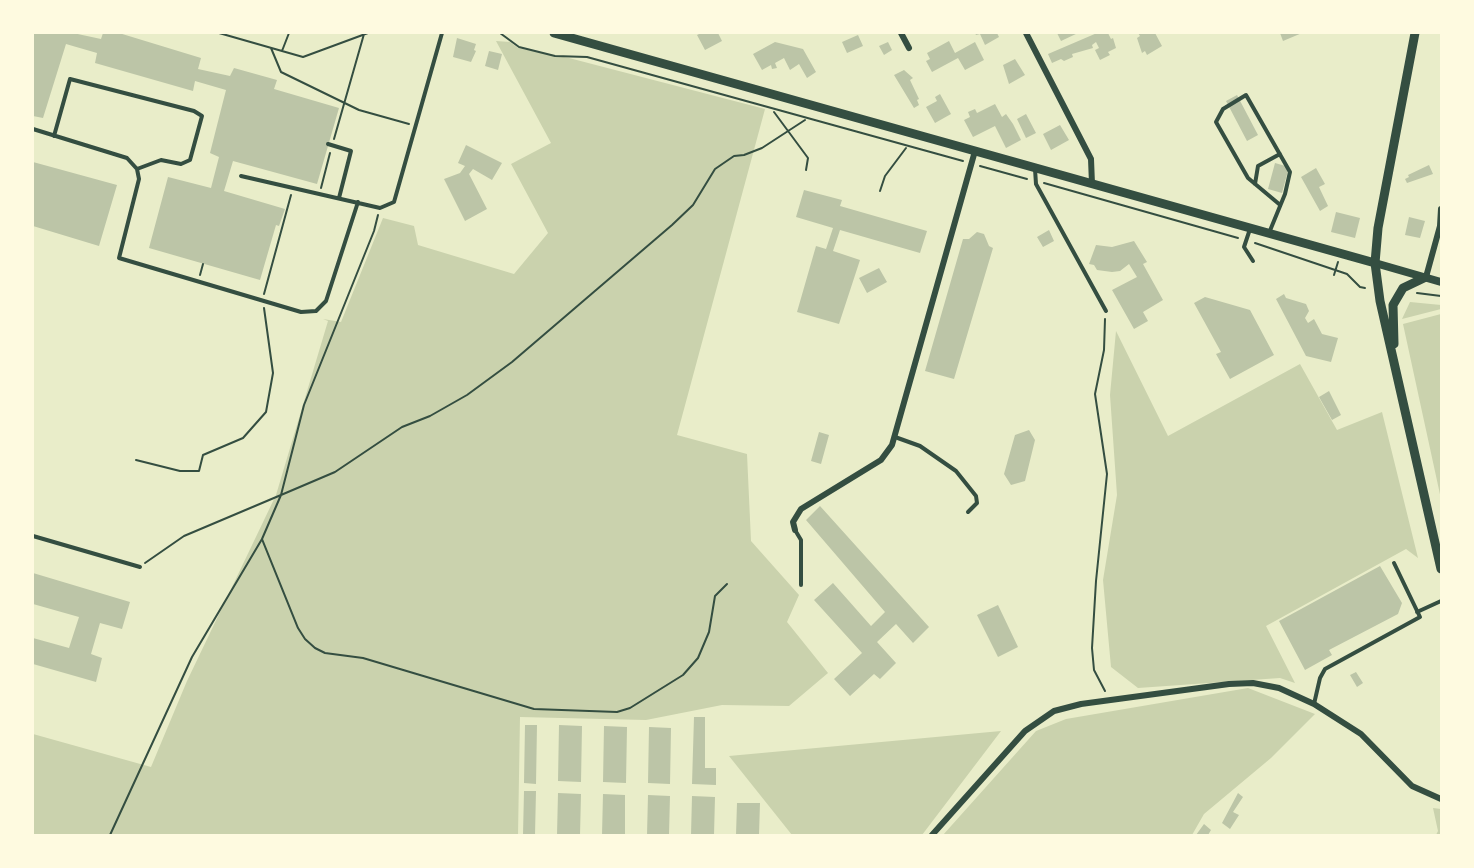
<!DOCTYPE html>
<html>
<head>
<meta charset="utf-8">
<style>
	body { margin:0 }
	#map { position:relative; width:1474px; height:868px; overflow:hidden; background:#e9edc9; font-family:Inter,sans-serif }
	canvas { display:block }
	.frame { position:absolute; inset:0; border:34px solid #fefae0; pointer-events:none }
</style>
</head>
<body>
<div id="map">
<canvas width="1474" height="868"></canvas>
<div class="frame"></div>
</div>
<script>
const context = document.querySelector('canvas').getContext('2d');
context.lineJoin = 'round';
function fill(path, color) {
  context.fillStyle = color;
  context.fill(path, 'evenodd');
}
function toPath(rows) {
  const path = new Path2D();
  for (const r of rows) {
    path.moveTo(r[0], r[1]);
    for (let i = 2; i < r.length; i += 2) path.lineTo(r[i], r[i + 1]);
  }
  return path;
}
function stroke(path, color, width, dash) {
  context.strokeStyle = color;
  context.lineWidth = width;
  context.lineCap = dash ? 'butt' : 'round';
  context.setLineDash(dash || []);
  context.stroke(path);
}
fill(toPath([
	[496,41,510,42,518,48,569,58,765,109,677,435,747,454,751,541,799,595,787,622,828,673,789,706,722,705,646,720,520,717,518,835,33,835,33,734,151,767,187,681,276,495,328,321,323,319,341,322,383,218,414,226,418,245,514,274,548,233,511,164,551,143],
	[1410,302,1441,305,1441,309,1402,319],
	[1441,314,1441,499,1403,324],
	[1116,331,1168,436,1300,364,1337,430,1382,412,1418,558,1406,549,1266,626,1295,683,1280,678,1138,688,1111,667,1103,580,1117,495,1110,395],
	[1248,688,1315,714,1271,758,1204,814,1192,835,943,835,1036,731,1066,719],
	[1001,731,922,835,792,835,729,756],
	[1433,808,1441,809,1441,835,1436,835,1438,831]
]), '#cad2ad');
fill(toPath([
	[33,33,73,33,101,39,103,33,119,33,201,58,198,69,230,76,234,68,277,80,274,89,339,108,317,184,233,161,224,191,285,209,279,226,276,225,260,280,149,248,168,177,211,188,219,157,210,153,226,90,195,81,193,91,95,63,97,53,66,44,43,118,33,116],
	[701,33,718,33,722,41,705,50,697,35],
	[975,33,997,33,999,37,985,45,980,34,976,35],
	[1057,33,1078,33,1061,41],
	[1097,33,1108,33,1111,39,1113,38,1116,48,1108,52,1110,55,1100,60,1095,50,1099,48,1096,42,1092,45,1093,48,1072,54,1073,57,1064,61,1061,59,1052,63,1048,54],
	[1138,33,1155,33,1162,46,1147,55,1145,51,1142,53,1137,38,1140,36],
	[1280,33,1302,33,1283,41],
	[858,35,863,46,847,53,842,42],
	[457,38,476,44,474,50,476,51,471,62,453,57],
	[949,41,955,53,975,42,984,60,965,70,958,58,932,72,926,61,930,59,927,53],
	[775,42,803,49,816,72,807,78,799,64,790,70,784,58,775,63,777,68,772,69,771,65,762,70,753,54],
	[888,42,892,50,884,55,879,46],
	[489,51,502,54,498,70,485,66],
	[1015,59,1025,75,1009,84,1003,65],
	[904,70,913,78,910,80,919,99,917,100,919,105,914,108,894,75],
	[940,94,951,114,935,123,926,107,937,101,935,97],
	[1237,95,1258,135,1247,141,1226,101],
	[995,104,1002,117,1006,114,1013,124,1021,140,1006,148,995,126,973,137,964,120,970,117,968,112,975,109,977,113],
	[1026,114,1036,133,1026,138,1017,119],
	[1060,125,1069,140,1051,150,1043,134],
	[466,145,502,163,492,180,473,169,469,174,487,209,465,221,444,179,460,173,465,166,458,163],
	[33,162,117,185,99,246,33,226],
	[1275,163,1289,167,1282,193,1268,189],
	[1429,165,1433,174,1407,183,1405,179,1409,177,1408,175],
	[1316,168,1325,184,1319,187,1328,206,1320,211,1301,177],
	[804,190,842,200,840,206,927,231,920,253,840,230,833,251,860,260,839,324,797,312,816,246,826,249,833,228,796,217],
	[1336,212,1360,218,1355,238,1331,232],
	[1409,217,1425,221,1420,238,1405,235],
	[1049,230,1054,241,1043,247,1037,237],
	[977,232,984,234,989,246,993,248,954,379,925,371,963,239,969,239],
	[1134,241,1147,262,1143,264,1163,300,1143,312,1148,321,1134,329,1112,290,1137,277,1129,264,1120,271,1112,272,1097,270,1094,265,1089,264,1096,245,1112,247],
	[879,268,887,282,867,293,859,278],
	[1284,294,1286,298,1306,304,1309,311,1305,318,1308,323,1314,319,1322,334,1338,338,1331,362,1306,356,1276,299],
	[1205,297,1250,310,1274,355,1230,379,1216,354,1221,352,1194,303],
	[1329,391,1341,415,1332,420,1319,397],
	[1029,430,1035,440,1025,481,1011,485,1004,474,1015,435],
	[819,432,829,435,821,464,811,461],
	[820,506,929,627,913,643,896,624,877,642,896,663,880,679,874,674,850,696,834,679,862,653,814,600,833,583,871,626,885,612,806,520],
	[1380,566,1402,603,1398,614,1329,650,1332,655,1305,670,1279,621],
	[33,573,130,602,122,629,100,623,91,654,102,658,96,682,33,664,33,638,69,648,79,617,33,604],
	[998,605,1018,647,998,657,977,615],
	[1356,672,1363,683,1357,687,1350,675],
	[694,717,705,717,705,768,716,768,716,785,692,784],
	[525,725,537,725,536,784,524,783],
	[559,725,582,726,581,782,558,781],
	[604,726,627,727,626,783,603,782],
	[649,727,671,728,670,784,648,783],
	[524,791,536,791,535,835,523,835],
	[558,793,581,794,580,835,557,835],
	[1238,793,1243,797,1233,812,1239,815,1230,829,1222,823],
	[603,794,625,795,625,835,602,835],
	[648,795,670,796,669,835,647,835],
	[692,796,715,797,714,835,691,835],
	[737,803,760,803,759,835,736,835],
	[1204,824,1211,830,1208,835,1196,835]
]), '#bcc5a7');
stroke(toPath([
	[219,33,303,57,368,33],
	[500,33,519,47,555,56,587,57,963,161],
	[271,48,281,72,359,110,409,124],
	[282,51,289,33],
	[774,112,808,158,806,170],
	[334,139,364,34],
	[980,166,1027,179],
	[1044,183,1238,238],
	[321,188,330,153],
	[880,191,885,176,906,148],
	[1255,243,1347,274,1360,287,1365,288],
	[200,275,203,264],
	[1334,275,1338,262],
	[1417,293,1441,296],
	[264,294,291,195],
	[1105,319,1104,350,1095,394,1107,474,1096,581,1092,648,1094,670,1105,691],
	[136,460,180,471,199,471,203,455,243,438,266,412,273,373,264,308],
	[262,539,298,628,305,639,315,648,325,653,363,658,534,709,617,712,630,708,683,675,698,658,709,632,715,596,727,584],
	[145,563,184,536,281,495,304,405,374,231,378,215],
	[110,835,192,657,262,539,281,495,335,472,402,427,430,416,467,395,512,362,672,225,693,205,715,169,734,156,744,155,762,148,805,120]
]), '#344e41', 2);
stroke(toPath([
	[33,129,127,158,137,169,139,179,119,258,301,312,316,311,326,301,358,202],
	[54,136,70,79,194,111,202,116,190,160,181,164,161,160,137,169],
	[328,144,351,151,339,198],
	[1035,169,1036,184,1106,311],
	[241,176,380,208,394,202,442,33],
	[1255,184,1258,166,1280,154],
	[1250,229,1244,247,1253,261],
	[1269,233,1285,194,1290,172,1246,95,1223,109,1216,122,1248,178,1279,204],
	[895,437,920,446,956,471,976,496,977,503,968,512],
	[795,530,801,540,801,585],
	[33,536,140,567],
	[1417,612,1441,601],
	[1314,704,1320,678,1325,669,1420,617,1394,563]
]), '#344e41', 4);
stroke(toPath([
	[901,33,909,48],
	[1026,33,1091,159,1092,184],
	[1426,277,1440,226,1441,209],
	[795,530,793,522,801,509,881,460,892,445,975,151],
	[932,835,1025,731,1054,711,1081,704,1229,684,1253,683,1279,688,1314,704,1361,734,1412,786,1441,799]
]), '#344e41', 6);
stroke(toPath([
	[1375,263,1441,282]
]), '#344e41', 8);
stroke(toPath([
	[554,33,1375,263],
	[1415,33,1378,228,1375,263,1380,301,1441,569],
	[1394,344,1393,305,1403,288,1426,277]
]), '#344e41', 9);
</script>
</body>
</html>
